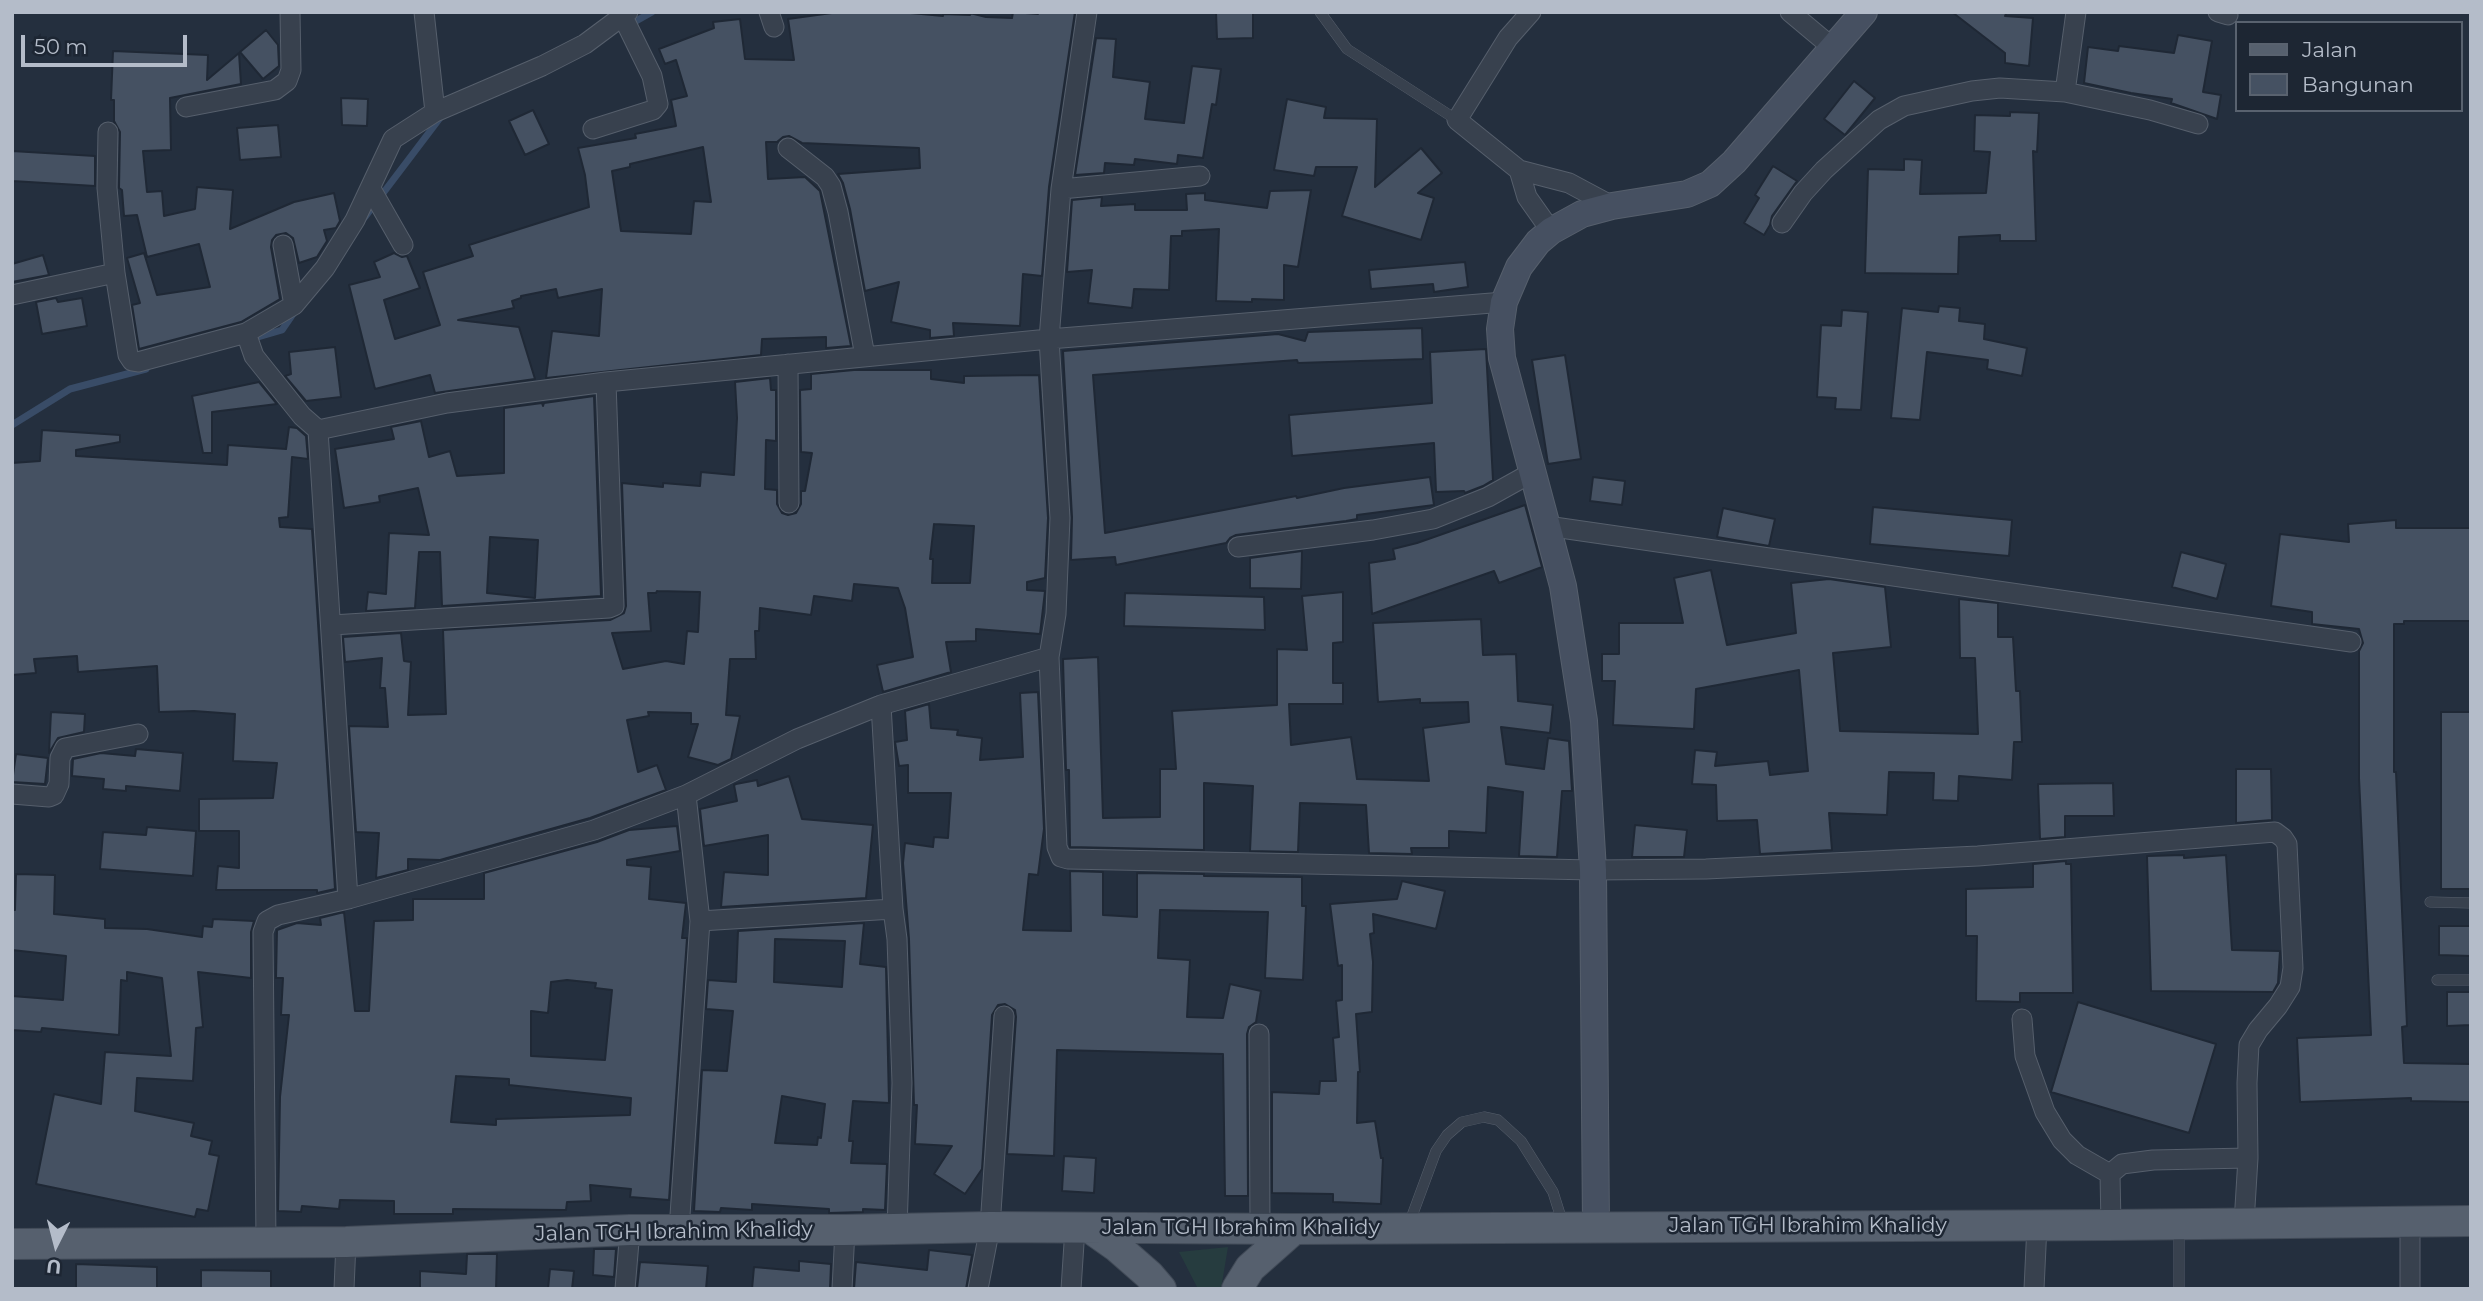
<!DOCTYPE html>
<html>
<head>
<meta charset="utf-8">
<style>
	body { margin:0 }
	#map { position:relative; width:2483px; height:1301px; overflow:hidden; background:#242f3e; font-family:Montserrat,sans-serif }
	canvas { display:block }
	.frame { position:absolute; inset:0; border:14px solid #b4bcc9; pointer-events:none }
	.legend { position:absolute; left:2235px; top:21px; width:228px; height:91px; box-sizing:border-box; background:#1d2633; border:2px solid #59626f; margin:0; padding:9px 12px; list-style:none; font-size:21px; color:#b4bcc9 }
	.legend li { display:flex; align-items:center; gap:14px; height:35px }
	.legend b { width:35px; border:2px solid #59626f }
	.north { position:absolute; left:21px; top:1210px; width:70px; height:70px; -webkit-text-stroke:5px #1d2633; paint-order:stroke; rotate:186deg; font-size:19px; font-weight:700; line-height:28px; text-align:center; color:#b4bcc9 }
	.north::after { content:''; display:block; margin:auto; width:24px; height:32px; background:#b4bcc9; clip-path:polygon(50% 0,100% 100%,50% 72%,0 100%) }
	.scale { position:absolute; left:21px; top:35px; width:166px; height:32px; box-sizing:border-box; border:4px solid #b4bcc9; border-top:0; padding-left:9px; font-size:21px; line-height:24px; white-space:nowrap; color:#b4bcc9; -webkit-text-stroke:5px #1d2633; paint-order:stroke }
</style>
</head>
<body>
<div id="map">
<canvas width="2483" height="1301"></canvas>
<div class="frame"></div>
<ul class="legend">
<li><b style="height:9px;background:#56606e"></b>Jalan</li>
<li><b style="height:19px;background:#455162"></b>Bangunan</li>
</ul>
<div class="north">U</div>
<div class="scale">50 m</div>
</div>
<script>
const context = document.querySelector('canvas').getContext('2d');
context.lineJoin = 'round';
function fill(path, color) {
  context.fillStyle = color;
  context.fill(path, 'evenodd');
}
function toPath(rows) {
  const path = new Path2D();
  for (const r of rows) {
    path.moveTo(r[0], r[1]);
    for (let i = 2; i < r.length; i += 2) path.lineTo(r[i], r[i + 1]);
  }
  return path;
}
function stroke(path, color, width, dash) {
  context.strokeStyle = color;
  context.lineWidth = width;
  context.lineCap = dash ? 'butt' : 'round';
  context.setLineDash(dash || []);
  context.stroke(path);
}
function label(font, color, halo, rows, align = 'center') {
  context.font = font + ' Montserrat,sans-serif';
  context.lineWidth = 5;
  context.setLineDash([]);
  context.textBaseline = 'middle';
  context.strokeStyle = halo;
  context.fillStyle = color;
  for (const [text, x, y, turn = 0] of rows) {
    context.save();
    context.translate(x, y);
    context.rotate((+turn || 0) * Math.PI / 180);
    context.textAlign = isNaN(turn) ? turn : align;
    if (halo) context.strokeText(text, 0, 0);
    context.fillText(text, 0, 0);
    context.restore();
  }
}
fill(toPath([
	[1228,1247,1221,1289,1198,1289,1179,1252]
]), '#263c3f');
stroke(toPath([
	[629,25,652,12],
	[365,217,440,118],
	[251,339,282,330,295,311],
	[12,425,70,389,146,369]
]), '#394c67', 7);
const building = toPath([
	[839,12,900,12,943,16,943,14,970,15,970,13,986,17,1012,18,1013,12,1038,14,1038,12,1075,12,1049,187,1042,276,1023,274,1020,326,953,323,954,336,930,338,930,330,891,322,899,282,865,291,850,209,843,183,838,174,920,168,919,148,802,143,789,136,783,137,777,142,766,142,768,179,805,177,820,191,851,346,826,348,826,337,762,339,761,355,546,378,552,331,599,336,602,289,558,298,556,289,521,296,521,298,512,301,514,308,458,320,519,327,535,379,435,393,430,375,375,389,349,285,380,277,374,262,394,253,402,257,407,256,420,288,384,300,395,339,440,325,423,272,473,256,469,245,589,207,585,175,578,148,636,138,635,134,676,126,671,100,687,96,676,60,665,64,659,49,714,28,713,22,740,19,745,59,794,60,788,19,839,12],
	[703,147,711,202,694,201,691,234,621,231,612,171,630,167,630,164,703,147],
	[1216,12,1253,12,1253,38,1217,39,1216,12],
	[1952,12,2007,12,2005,16,2033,18,2029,66,2005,63,2005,53,1952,12],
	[266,30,278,45,279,66,263,79,240,52,266,30],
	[2178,35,2212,41,2203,92,2221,95,2217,119,2171,103,2172,99,2131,93,2084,83,2088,47,2118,51,2119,46,2174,53,2178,35],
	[1096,38,1116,39,1113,77,1150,82,1145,119,1184,123,1192,66,1221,69,1216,105,1212,104,1203,158,1178,155,1177,164,1135,159,1134,165,1105,163,1104,173,1075,175,1096,38],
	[113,51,208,55,207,80,239,53,241,84,170,98,171,150,143,151,147,192,162,191,164,216,195,209,197,187,233,190,230,229,294,202,334,193,340,221,336,228,324,230,327,241,317,257,299,263,293,238,286,233,276,235,272,240,271,247,280,299,241,322,139,349,132,305,140,303,127,258,144,253,157,295,210,287,199,244,147,257,137,215,124,216,122,190,119,188,120,132,114,121,114,100,111,100,113,51],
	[1854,81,1875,98,1845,135,1824,119,1854,81],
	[341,98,368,99,367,126,342,125,341,98],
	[1287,99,1326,107,1324,118,1377,119,1375,187,1421,148,1442,173,1418,193,1434,198,1421,240,1342,216,1357,167,1316,167,1314,176,1274,170,1287,99],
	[533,110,549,144,525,155,509,121,533,110],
	[2010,112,2039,113,2037,152,2033,151,2036,241,2000,241,2000,235,1959,237,1958,274,1865,273,1868,169,1904,170,1904,159,1922,160,1920,194,1986,193,1990,152,1974,151,1975,115,2010,116,2010,112],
	[278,125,281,157,240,160,237,128,278,125],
	[12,151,95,156,95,186,12,181,12,151],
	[1773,166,1797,181,1772,216,1770,225,1764,235,1744,223,1759,198,1755,195,1773,166],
	[1311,190,1298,267,1284,265,1284,300,1252,299,1252,302,1216,301,1219,229,1182,231,1182,236,1171,236,1169,290,1134,289,1132,308,1088,303,1092,270,1067,272,1072,200,1102,197,1101,206,1135,204,1135,210,1187,210,1186,194,1205,193,1205,200,1267,208,1270,191,1311,190],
	[43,255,49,275,12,282,12,264,43,255],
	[1465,262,1468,287,1434,292,1433,284,1371,289,1369,270,1465,262],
	[56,298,58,302,82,298,87,326,42,334,36,302,56,298],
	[1939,306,1960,308,1959,321,1985,324,1984,339,2027,348,2022,376,1987,369,1988,360,1927,352,1920,420,1891,418,1902,308,1938,312,1939,306],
	[1842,310,1868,312,1861,410,1835,409,1836,398,1817,397,1821,325,1841,326,1842,310],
	[1422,328,1423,359,1298,363,1297,360,1093,375,1105,533,1296,496,1297,498,1344,488,1430,477,1434,505,1357,515,1357,519,1346,521,1236,535,1230,538,1226,543,1116,565,1115,557,1071,560,1072,517,1063,351,1278,334,1305,341,1308,332,1422,328],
	[335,347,341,397,306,401,285,376,291,374,289,352,335,347],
	[1486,349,1493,480,1483,486,1465,493,1464,491,1436,492,1434,443,1292,456,1289,415,1432,403,1430,352,1486,349],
	[1565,355,1581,459,1548,464,1532,360,1565,355],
	[854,370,931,370,931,379,964,383,964,376,1039,375,1048,518,1045,578,1027,582,1027,590,1045,591,1040,634,976,629,976,641,946,642,951,672,883,692,877,665,913,657,905,608,898,588,854,584,852,601,814,596,811,615,760,608,759,631,755,631,756,659,730,659,726,715,740,716,731,759,718,765,688,757,698,724,691,724,691,713,648,712,649,716,627,720,638,772,657,765,666,790,590,818,440,860,408,859,408,870,376,878,379,833,356,832,349,726,388,727,385,688,380,688,382,658,345,662,343,637,401,633,404,661,411,662,408,715,446,714,443,630,610,620,624,613,626,606,622,483,663,487,663,483,700,486,701,472,734,475,737,418,735,382,770,378,771,390,776,390,776,441,766,440,765,489,777,490,777,504,782,513,788,515,796,513,801,504,801,491,805,491,812,453,801,452,800,390,811,389,811,374,854,370],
	[934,524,974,526,970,583,932,583,933,559,930,559,934,524],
	[657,591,700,592,698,632,687,631,684,664,666,661,623,669,612,633,651,631,648,593,656,593,657,591],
	[259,382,277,404,212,412,212,453,203,453,192,396,259,382],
	[594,396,601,596,442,606,440,552,419,552,415,608,366,611,368,592,386,594,389,533,429,535,418,488,379,496,380,502,344,508,335,449,394,439,391,427,421,421,429,457,450,451,457,476,504,473,504,408,542,403,543,406,544,403,594,396],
	[490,537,538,540,535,598,487,593,490,537],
	[289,427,297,428,306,436,308,459,292,457,288,517,279,518,280,527,312,529,335,889,317,893,317,890,216,890,218,866,239,868,239,831,199,831,199,799,273,798,277,763,233,761,235,714,194,711,159,712,157,666,78,672,77,656,34,659,36,673,12,675,12,463,40,461,42,430,120,435,120,442,76,450,76,456,227,465,228,445,286,449,289,427],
	[1593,477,1625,481,1622,505,1590,501,1593,477],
	[1525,505,1542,567,1499,583,1494,571,1372,614,1369,563,1395,559,1393,549,1417,543,1525,505],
	[1873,507,2012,520,2009,556,1870,544,1873,507],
	[1723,508,1775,519,1769,546,1717,537,1723,508],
	[2396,520,2396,528,2471,528,2471,621,2404,621,2404,624,2394,624,2394,772,2396,772,2407,1026,2402,1027,2404,1063,2471,1064,2471,1102,2411,1101,2411,1098,2300,1102,2297,1038,2371,1035,2359,778,2359,651,2363,643,2359,629,2312,624,2312,612,2271,606,2280,534,2349,542,2348,524,2396,520],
	[1302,551,1301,589,1250,588,1250,558,1302,551],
	[2181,552,2226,564,2217,599,2172,587,2181,552],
	[1711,570,1727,645,1796,633,1791,583,1829,579,1885,587,1891,647,1833,653,1840,731,1978,734,1975,658,1960,658,1959,599,1998,603,1998,637,2013,637,2016,691,2020,691,2022,742,2014,742,2012,780,1959,776,1958,801,1933,800,1934,773,1889,772,1887,815,1829,813,1832,850,1760,854,1757,820,1717,821,1716,785,1692,784,1695,750,1717,752,1715,766,1768,761,1770,775,1808,771,1799,670,1696,689,1694,729,1613,725,1615,681,1602,681,1602,654,1619,654,1619,623,1683,623,1674,578,1711,570],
	[1343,592,1343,642,1333,643,1333,683,1343,683,1343,704,1289,704,1291,745,1351,737,1357,779,1429,781,1423,728,1469,722,1468,702,1420,703,1420,699,1378,702,1373,623,1481,619,1483,655,1516,654,1518,701,1553,705,1550,733,1501,727,1506,764,1544,769,1548,738,1569,741,1572,791,1562,791,1557,857,1519,856,1523,792,1488,787,1486,833,1449,831,1449,848,1411,848,1412,854,1369,853,1366,805,1300,803,1298,852,1250,851,1253,786,1204,783,1204,850,1070,847,1069,770,1066,770,1063,659,1098,657,1103,818,1160,817,1160,769,1176,769,1172,711,1277,705,1277,649,1307,650,1302,596,1343,592],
	[1125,593,1264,597,1265,630,1124,626,1125,593],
	[1038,692,1044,829,1038,875,1029,874,1023,930,1071,931,1070,871,1103,872,1103,915,1137,917,1137,873,1204,874,1204,876,1302,877,1302,906,1306,906,1303,980,1265,978,1268,912,1160,910,1158,958,1190,960,1187,1017,1223,1018,1230,984,1261,991,1256,1022,1249,1027,1247,1034,1248,1196,1225,1196,1223,1054,1057,1050,1054,1156,1007,1154,1016,1017,1015,1010,1005,1004,998,1005,992,1015,982,1169,965,1194,934,1174,952,1146,915,1144,917,1105,914,1105,909,939,903,863,905,843,933,847,934,837,948,838,951,793,908,793,908,765,899,766,895,742,907,740,905,711,929,704,931,728,958,730,957,735,982,738,980,760,1023,757,1020,693,1038,692],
	[51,712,85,714,84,732,58,738,49,753,51,712],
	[2441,712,2471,712,2471,889,2441,889,2441,712],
	[136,749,183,753,180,791,126,786,126,791,103,789,104,779,72,776,73,759,101,753,135,756,136,749],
	[16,754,48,758,45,784,12,782,16,754],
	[2236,769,2271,769,2272,820,2236,823,2236,769],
	[789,776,802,819,873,825,866,898,721,907,724,872,768,875,768,835,704,846,700,809,737,801,734,785,736,784,757,780,758,786,789,776],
	[2113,783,2114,816,2065,816,2065,837,2040,839,2038,784,2113,783],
	[1635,825,1687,830,1684,857,1632,857,1635,825],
	[677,826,680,851,627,860,627,865,651,867,649,899,686,903,682,938,687,938,669,1200,630,1197,631,1189,590,1185,591,1201,567,1202,566,1210,453,1209,453,1214,394,1214,394,1201,340,1200,339,1209,302,1206,301,1212,278,1211,280,1097,289,1015,281,1015,283,978,276,978,277,930,297,923,321,925,320,918,344,912,355,1011,369,1011,374,921,413,920,413,899,484,899,484,873,597,842,629,830,677,826],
	[567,980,596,983,595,988,612,990,605,1060,531,1056,531,1011,548,1013,551,982,567,980],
	[456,1076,509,1079,509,1085,631,1098,630,1115,496,1119,496,1125,451,1122,456,1076],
	[147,827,196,831,193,876,100,869,103,832,146,835,147,827],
	[2184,855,2184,858,2226,855,2232,950,2280,951,2278,983,2273,992,2151,991,2147,856,2184,855],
	[2066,861,2066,864,2071,864,2073,993,2020,993,2020,1002,1976,1001,1977,936,1966,936,1966,889,2033,887,2033,864,2066,861],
	[16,874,55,875,54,914,105,919,105,928,147,929,202,937,203,926,212,927,213,919,254,921,251,932,251,978,198,972,203,1027,196,1028,193,1081,137,1078,135,1111,194,1123,191,1136,212,1141,209,1154,219,1156,208,1211,197,1209,195,1217,36,1184,54,1094,101,1104,105,1052,171,1056,162,978,127,972,127,981,121,980,119,1035,42,1028,41,1032,12,1030,12,996,63,1000,66,956,12,950,12,909,15,910,16,874],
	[1402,881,1445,891,1436,929,1373,914,1374,933,1370,934,1373,962,1372,1012,1356,1014,1360,1072,1358,1072,1357,1123,1375,1121,1381,1158,1383,1158,1381,1204,1333,1202,1333,1194,1272,1193,1272,1092,1319,1094,1320,1081,1336,1081,1333,1038,1339,1037,1336,1001,1342,1000,1342,965,1338,966,1330,904,1397,899,1402,881],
	[864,923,860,964,886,967,889,1103,853,1101,849,1141,853,1141,851,1163,887,1164,885,1210,863,1209,863,1212,829,1213,829,1209,752,1204,752,1210,721,1208,720,1212,694,1211,702,1070,727,1071,733,1011,706,1009,708,980,736,982,738,931,864,923],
	[775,939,845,941,842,987,774,982,775,939],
	[782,1096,825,1104,821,1138,818,1137,817,1145,775,1143,782,1096],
	[2439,926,2471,926,2471,956,2439,955,2439,926],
	[2447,992,2471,992,2471,1025,2447,1026,2447,992],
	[2078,1002,2216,1044,2189,1133,2051,1092,2078,1002],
	[1064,1156,1096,1158,1094,1193,1062,1191,1064,1156],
	[594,1249,616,1249,614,1277,593,1275,594,1249],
	[929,1250,972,1255,966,1289,854,1289,856,1262,927,1270,929,1250],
	[467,1254,497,1254,496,1289,420,1289,420,1271,466,1274,467,1254],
	[799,1261,831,1264,830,1289,752,1289,754,1267,799,1271,799,1261],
	[640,1262,708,1266,706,1289,637,1289,640,1262],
	[76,1264,157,1267,157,1289,76,1289,76,1264],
	[550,1269,574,1271,572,1289,548,1289,550,1269],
	[201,1270,271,1271,271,1289,201,1289,201,1270]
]);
fill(building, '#455162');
stroke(building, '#1f2835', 2);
const lane = toPath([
	[1320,12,1347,49,1457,120],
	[2430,902,2471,903],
	[2437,980,2471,980],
	[1409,1224,1436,1151,1447,1135,1462,1122,1484,1117,1498,1120,1521,1141,1553,1192,1563,1224],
	[2179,1228,2179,1289]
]);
const street = toPath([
	[424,12,435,112],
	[769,12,774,27],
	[1531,12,1508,38,1457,120,1519,170,1569,183,1612,206],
	[1790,12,1833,48],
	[2218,12,2228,15],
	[2065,92,2150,110,2198,124],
	[186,107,275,90,287,81,291,70,290,12],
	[593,129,653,110,658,104,652,76,623,17],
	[108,132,107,188,115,273,128,355,132,361,138,362,246,333,294,305,325,268,355,220,393,139,435,112,542,66,585,44,628,12],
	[788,148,825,177,831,186,838,212,865,356],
	[1519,170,1527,197,1551,231],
	[371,189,403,245],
	[1061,189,1200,176],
	[1782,223,1803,193,1824,170,1879,120,1904,106,1972,91,2000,88,2065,92,2076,12],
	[283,245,294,305],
	[12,295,115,273],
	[246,333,254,356,302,416,318,430],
	[788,364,789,503],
	[1547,526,2351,642],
	[1238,547,1373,530,1433,519,1488,497,1533,472],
	[332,625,609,608,614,606,606,382],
	[1049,657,1056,614,1060,518,1049,339,1061,189,1087,12],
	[881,705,893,909,897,939,902,1083,897,1229],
	[12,794,49,797,54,795,59,784,60,758,65,748,138,734],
	[348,899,318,430,447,403,606,382,1049,339,1504,302],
	[700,921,893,909],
	[2022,1019,2025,1056,2045,1112,2062,1140,2077,1155,2110,1174],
	[1259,1034,1260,1228],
	[2410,1221,2410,1289],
	[2111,1225,2110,1174,2122,1164,2153,1160,2248,1158],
	[679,1230,700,921,686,795],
	[266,1242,263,932,267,921,278,915,348,899,594,830,686,795,797,739,881,705,1049,657,1057,847,1061,857,1068,859,1593,870,1706,869,1978,856,2275,832,2283,838,2287,844,2293,968,2290,987,2278,1006,2258,1030,2249,1045,2247,1083,2248,1158,2244,1223],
	[344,1289,346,1242],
	[625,1289,630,1230],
	[842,1289,845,1230],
	[978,1289,990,1227,1004,1016],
	[1071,1289,1075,1228],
	[2034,1289,2037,1225]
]);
const secondary = toPath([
	[1596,1226,1593,870,1584,721,1563,586,1502,358,1500,329,1504,302,1519,267,1538,242,1551,231,1582,214,1612,206,1687,194,1710,184,1734,162,1864,12]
]);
const primary = toPath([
	[1090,1228,1117,1247,1149,1275,1161,1289],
	[12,1244,346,1242,630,1230,845,1230,990,1227,1294,1229,2111,1225,2471,1221],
	[1237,1289,1250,1268,1294,1229]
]);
stroke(lane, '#565f6c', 11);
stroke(street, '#565f6c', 21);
stroke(secondary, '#565f6c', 28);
stroke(primary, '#414a57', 32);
stroke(lane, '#38414e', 10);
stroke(street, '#38414e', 19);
stroke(secondary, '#465061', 26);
stroke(primary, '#56606e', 30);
label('21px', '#b4bcc9', '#1d2633', [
	["Jalan TGH Ibrahim Khalidy",1808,1226],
	["Jalan TGH Ibrahim Khalidy",1241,1228],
	["Jalan TGH Ibrahim Khalidy",674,1232,-1]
]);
</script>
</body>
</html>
